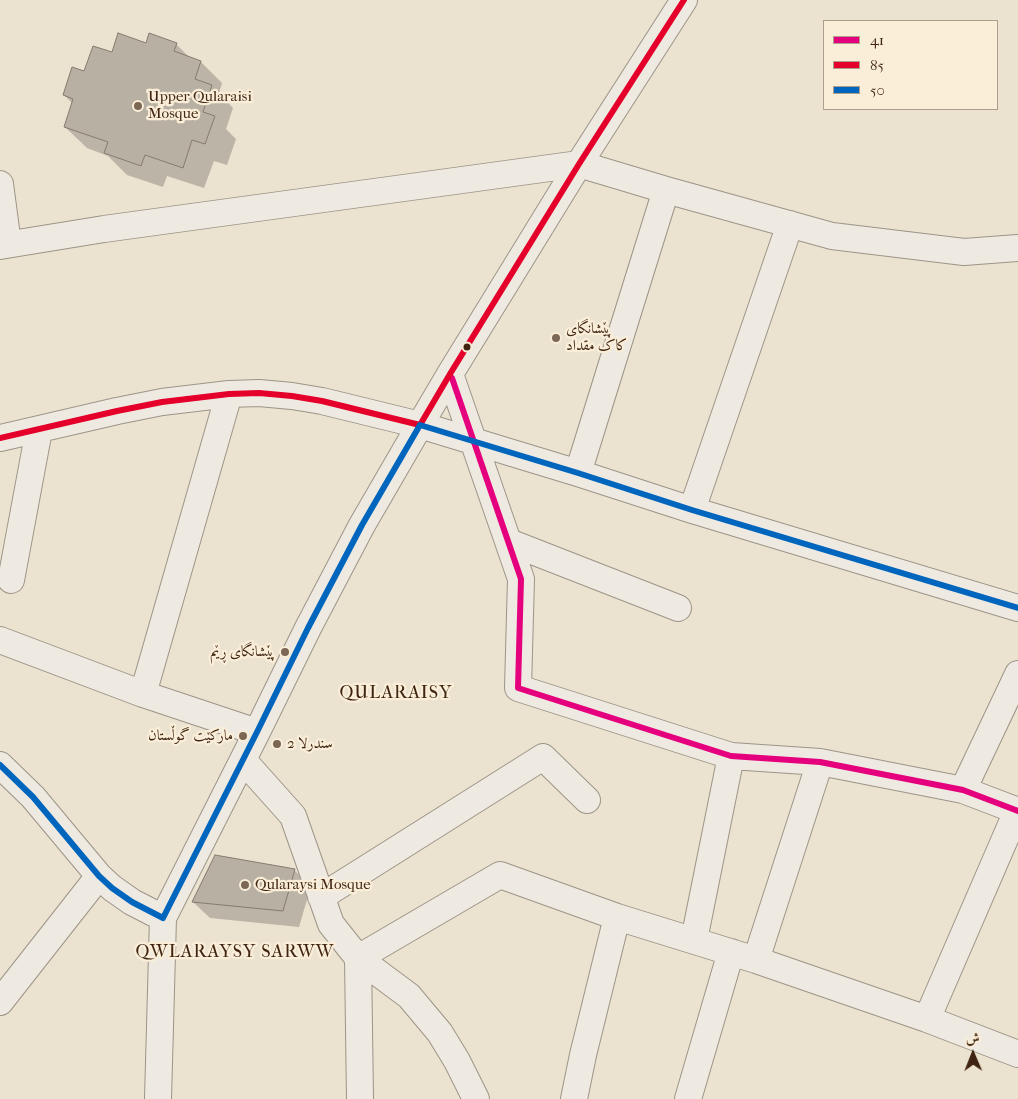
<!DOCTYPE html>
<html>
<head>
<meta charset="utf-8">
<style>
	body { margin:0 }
	#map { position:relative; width:1018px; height:1099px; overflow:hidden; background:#ebe2d0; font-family:"IM FELL French Canon",Amiri,serif }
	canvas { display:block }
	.legend { position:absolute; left:823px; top:20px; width:175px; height:90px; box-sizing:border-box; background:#faeed9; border:1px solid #af9e89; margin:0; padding:6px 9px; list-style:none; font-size:15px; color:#3f2511 }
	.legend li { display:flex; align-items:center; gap:10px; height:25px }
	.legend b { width:25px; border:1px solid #af9e89 }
	.north { position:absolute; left:948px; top:1029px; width:50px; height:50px; -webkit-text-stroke:4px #faeed9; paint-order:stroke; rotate:359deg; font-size:14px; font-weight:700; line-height:20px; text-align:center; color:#3f2511 }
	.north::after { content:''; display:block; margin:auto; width:18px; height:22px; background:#3f2511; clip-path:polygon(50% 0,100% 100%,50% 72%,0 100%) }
</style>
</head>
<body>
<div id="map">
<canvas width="1018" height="1099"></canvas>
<ul class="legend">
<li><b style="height:6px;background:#e5007d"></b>41</li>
<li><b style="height:6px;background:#e4002b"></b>85</li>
<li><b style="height:6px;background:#0065bd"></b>50</li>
</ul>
<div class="north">ش</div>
</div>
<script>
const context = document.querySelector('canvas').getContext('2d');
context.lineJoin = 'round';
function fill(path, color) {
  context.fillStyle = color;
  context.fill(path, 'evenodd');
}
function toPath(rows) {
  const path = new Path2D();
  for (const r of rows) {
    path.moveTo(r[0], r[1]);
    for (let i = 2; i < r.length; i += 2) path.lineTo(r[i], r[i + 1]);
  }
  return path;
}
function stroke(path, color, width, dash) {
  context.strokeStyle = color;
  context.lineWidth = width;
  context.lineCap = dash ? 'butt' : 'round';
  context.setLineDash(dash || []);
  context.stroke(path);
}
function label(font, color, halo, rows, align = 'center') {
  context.font = font + ' "IM FELL French Canon",Amiri,serif';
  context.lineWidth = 4.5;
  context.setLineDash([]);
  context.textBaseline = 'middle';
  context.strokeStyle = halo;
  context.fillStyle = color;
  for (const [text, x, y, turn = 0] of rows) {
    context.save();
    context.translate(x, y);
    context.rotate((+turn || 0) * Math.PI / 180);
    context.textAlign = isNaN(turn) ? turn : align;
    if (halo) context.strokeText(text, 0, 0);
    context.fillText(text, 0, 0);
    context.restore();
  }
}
fill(toPath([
	[146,44,176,44,190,58,201,62,222,83,219,93,233,108,226,129,236,139,227,165,214,161,204,188,167,176,163,187,127,175,108,156,87,148,65,127,73,104,64,95,85,73,113,54],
	[294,870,311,886,299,927,210,918,193,902]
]), '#0003');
const building = toPath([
	[118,33,146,43,149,33,177,43,174,51,201,61,195,79,212,85,203,112,215,116,205,144,192,140,183,168,145,155,141,166,104,153,108,142,64,127,73,99,63,95,72,67,84,71,93,46,112,52,118,33],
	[215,855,295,869,283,911,192,902,215,855]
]);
fill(building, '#b8b0a3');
stroke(building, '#847b6f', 1);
const street = toPath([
	[0,184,8,244],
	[0,246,104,229,579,164,666,190,832,236,964,252,1018,248],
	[450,374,521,579,518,688,731,756,820,762,963,790,1018,811],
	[0,438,117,411,162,402,229,394,259,393,292,396,322,401,420,425,450,374,579,164,684,0],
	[578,473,666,190],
	[692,510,790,224],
	[509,542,678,608],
	[11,580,39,430],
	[0,640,143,694,257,732],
	[143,694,229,394],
	[243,760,293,816,331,924,358,958,409,996,440,1033,457,1061,476,1099],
	[0,765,33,797,99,876,112,888,132,902,163,918,257,732,308,628,362,525,420,425,578,473,692,510,1018,608],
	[963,790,1018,674],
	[321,897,543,757,587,800],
	[694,940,731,756],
	[756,960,820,762],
	[0,1002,99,876],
	[927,1019,1017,811],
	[158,1099,163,918],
	[360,1099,358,958,500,875,617,917,756,960,927,1019,1018,1054],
	[574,1099,583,1055,617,917],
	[688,1099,731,952]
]);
stroke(street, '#9d9488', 28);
stroke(street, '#eeeae1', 26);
stroke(toPath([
	[452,378,521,579,518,688,731,756,820,762,963,790,1018,811]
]), '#e5007d', 6);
stroke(toPath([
	[0,438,117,411,162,402,229,394,259,393,292,396,322,401,420,425,450,374,579,164,684,0]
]), '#e4002b', 6);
stroke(toPath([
	[0,765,33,797,99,876,112,888,132,902,163,918,257,732,308,628,362,525,420,425,578,473,692,510,1018,608]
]), '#0065bd', 6);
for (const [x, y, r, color] of [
	[138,106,5,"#7b6754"],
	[556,338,5,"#7b6754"],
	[467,347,4.5,"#3f2511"],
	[285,652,5,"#7b6754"],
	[243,736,5,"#7b6754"],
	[277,744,5,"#7b6754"],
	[245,885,5,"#7b6754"]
]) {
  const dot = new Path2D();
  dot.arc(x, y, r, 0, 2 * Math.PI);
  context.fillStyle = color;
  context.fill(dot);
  stroke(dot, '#faeed9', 2);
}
label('15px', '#3f2511', '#faeed9', [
	["Upper Qularaisi",148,97],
	["Mosque",148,114],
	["پێشانگای",566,329],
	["کاک مقداد",566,346],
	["پێشانگای ڕێم",275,652,"right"],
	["مارکێت گوڵستان",233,736,"right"],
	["سندرلا 2",287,744],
	["Qularaysi Mosque",255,885]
], 'left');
context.letterSpacing = '1px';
label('18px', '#3f2511', '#faeed9', [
	["QULARAISY",396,694],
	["QWLARAYSY SARWW",235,953]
]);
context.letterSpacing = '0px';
</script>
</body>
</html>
